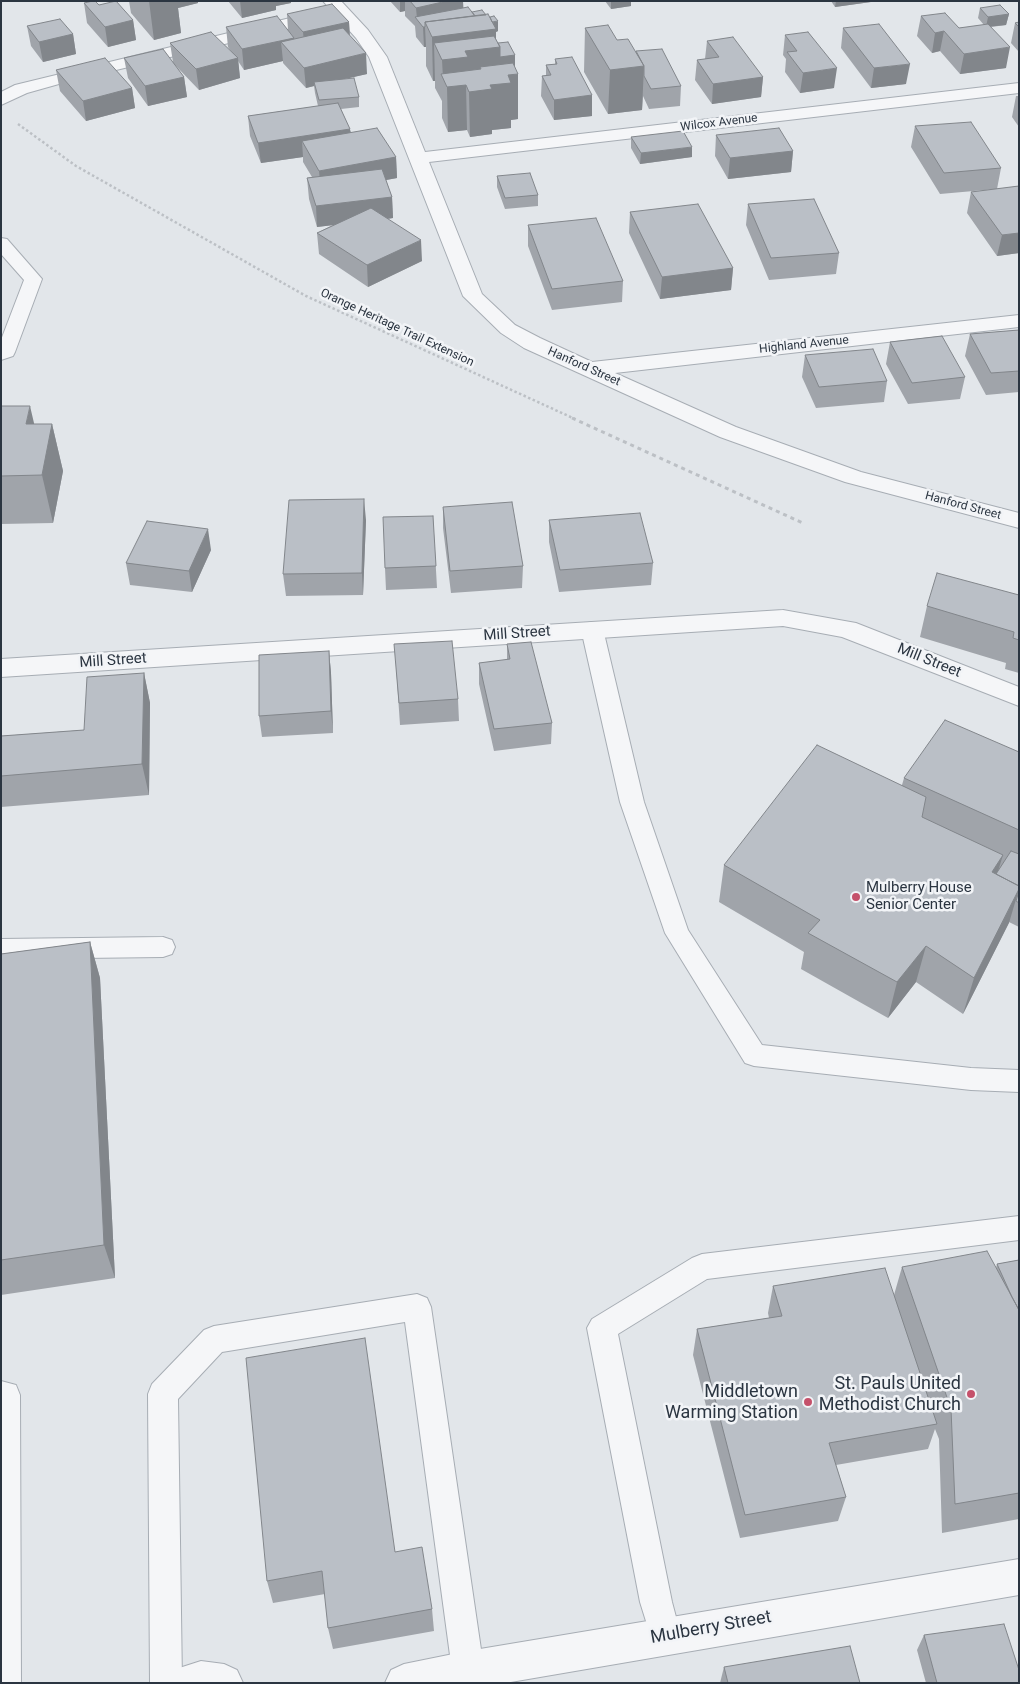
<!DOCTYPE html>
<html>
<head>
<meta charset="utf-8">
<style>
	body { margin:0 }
	#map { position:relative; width:1020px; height:1684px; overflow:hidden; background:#e2e6ea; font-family:Roboto,sans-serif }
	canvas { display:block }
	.frame { position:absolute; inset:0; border:2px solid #2b3541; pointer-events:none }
</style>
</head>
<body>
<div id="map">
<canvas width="1020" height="1684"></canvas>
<div class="frame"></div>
</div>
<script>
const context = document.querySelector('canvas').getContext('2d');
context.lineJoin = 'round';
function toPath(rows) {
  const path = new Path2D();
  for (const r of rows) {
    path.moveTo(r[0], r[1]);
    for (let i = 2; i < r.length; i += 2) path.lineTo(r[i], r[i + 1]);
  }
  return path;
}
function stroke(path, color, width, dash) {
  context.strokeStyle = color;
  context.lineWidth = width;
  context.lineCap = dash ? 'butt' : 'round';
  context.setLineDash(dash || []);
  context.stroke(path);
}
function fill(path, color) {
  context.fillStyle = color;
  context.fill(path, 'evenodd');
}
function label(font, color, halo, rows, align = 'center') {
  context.font = font + ' Roboto,sans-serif';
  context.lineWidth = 5;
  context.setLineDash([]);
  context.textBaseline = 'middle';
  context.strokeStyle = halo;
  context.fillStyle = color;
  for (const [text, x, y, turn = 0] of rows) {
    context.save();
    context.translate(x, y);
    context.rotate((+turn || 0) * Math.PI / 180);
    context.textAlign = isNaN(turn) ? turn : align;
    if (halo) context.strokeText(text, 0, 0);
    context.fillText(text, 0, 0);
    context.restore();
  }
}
const service = toPath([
	[1,238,7,239,42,279,15,352,13,356,1,360,1,340,24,280,1,254,1,238],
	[592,622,600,624,603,629,644,802,688,930,762,1045,971,1068,1019,1070,1019,1092,971,1090,754,1066,745,1063,665,933,620,802,581,629,584,624,592,622],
	[163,937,172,940,175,947,172,954,163,957,1,959,1,939,163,937],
	[1019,1216,1019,1240,707,1279,618,1334,672,1602,681,1636,676,1647,665,1652,654,1647,640,1602,587,1328,592,1319,692,1258,702,1254,1019,1216],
	[417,1294,427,1298,431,1307,484,1670,480,1682,459,1683,456,1682,452,1670,405,1322,222,1352,178,1399,182,1683,150,1683,148,1394,152,1384,204,1330,214,1326,417,1294],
	[1,1381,16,1385,20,1395,21,1683,1,1683,1,1381]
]);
const minor = toPath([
	[323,1,341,1,368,30,387,57,425,152,1019,83,1019,93,429,162,482,294,515,325,540,338,592,362,1019,315,1019,327,615,373,736,427,861,472,1019,513,1019,528,845,482,720,437,524,348,501,333,463,296,369,57,356,38,323,1],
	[323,10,329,11,332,15,329,19,66,82,27,93,1,105,1,92,15,85,323,10],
	[783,610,856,623,1019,687,1019,706,842,637,783,626,1,677,1,659,783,610],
	[1019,1559,1019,1595,505,1683,385,1683,391,1670,404,1664,468,1651,1019,1559],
	[201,1661,224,1664,237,1670,243,1683,167,1683,173,1670,201,1661]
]);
stroke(service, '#a7adb4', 2);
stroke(minor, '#a7adb4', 2);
stroke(toPath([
	[18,124,76,166,306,296,575,419]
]), '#bcc0c5', 2.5, [2.5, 2.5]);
stroke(toPath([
	[572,418,805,524]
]), '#bcc0c5', 3, [4, 4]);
fill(service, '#f5f6f8');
fill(minor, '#f5f6f8');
fill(toPath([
	[129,1,198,1,198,3,178,8,181,33,154,40,131,13],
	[228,1,291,1,291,3,276,6,276,10,242,18],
	[390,1,463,1,463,8,472,12,498,31,496,32,496,39,498,43,515,55,515,66,514,66,518,74,518,119,511,120,511,128,492,130,492,134,470,137,467,130,448,132,442,118,442,101,435,88,435,81,433,81,426,66,426,47,424,47,416,37,415,26,405,16,405,11,400,12],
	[605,1,631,1,631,6,611,9],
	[831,1,878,1,835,7],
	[84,3,99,5,133,20,136,40,108,47,87,23],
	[980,8,1009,14,1006,25,991,27,1006,68,960,74,940,51,932,53,917,36,921,16,959,28,984,25,978,18],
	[287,14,349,22,350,36,367,74,343,79,359,97,359,107,341,109,351,132,396,157,397,178,386,180,392,197,393,218,388,219,422,261,368,287,319,254,317,233,333,225,317,227,309,199,307,178,312,177,303,162,303,157,261,163,250,136,248,116,318,106,315,93,314,86,306,88,283,63,283,61,244,70,238,61,240,78,199,90,175,65,184,77,187,97,148,106,128,78,124,58,173,62,170,43,232,53,228,47,226,27,288,30],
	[1019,22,1019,52,1011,43,1015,23],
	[27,26,73,34,76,54,43,62,31,46],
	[585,28,617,40,636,52,681,86,680,106,649,109,643,96,642,110,608,114,584,72],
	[843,28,906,84,871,88,841,48],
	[785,35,834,88,800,93,785,72,786,59,783,55],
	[707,41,763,77,761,97,712,104,695,80,697,60,705,59],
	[555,59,592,95,592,116,554,120,541,96,542,76,546,75,546,65,555,64],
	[56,70,132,88,135,108,86,121,60,91],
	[1016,96,1019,96,1019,127,1012,117],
	[915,126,1001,168,997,189,1019,186,1019,253,997,256,967,213,971,192,996,189,940,194,911,147],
	[716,135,793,151,791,172,728,179,715,156],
	[631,137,692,157,640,164,631,148],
	[497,176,538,195,538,206,505,209,497,187],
	[748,204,839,253,836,274,769,280,746,225],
	[630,212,733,268,731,290,660,299,629,233],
	[528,225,623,281,622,302,552,310,528,246],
	[1019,330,1019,392,986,395,965,356,970,334],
	[890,342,965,377,960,399,908,404,886,364],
	[805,355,887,381,884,402,816,408,802,377],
	[1,406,34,424,52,424,63,471,53,523,1,524],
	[443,507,523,566,522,588,451,593,443,528],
	[433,516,437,588,386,590,385,568],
	[366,520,363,595,286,596,283,574],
	[549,520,653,563,651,585,559,592,549,542],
	[211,550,192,592,130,585,126,563],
	[1019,595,1019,673,1005,669,1006,663,920,637,927,606],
	[507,644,552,723,551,744,494,751,479,684,479,663,507,660],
	[329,651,331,673,333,733,262,737,259,716],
	[396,666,458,699,459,721,400,725],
	[144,673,150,703,149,795,1,807,1,736,84,730],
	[1019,752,1019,927,1009,922,963,1014,916,982,888,1018,801,969,804,952,719,902,724,865,902,785,904,778],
	[90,942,100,978,115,1278,1,1295,1,954],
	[1019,1260,1019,1519,942,1533,939,1439,935,1429,928,1449,836,1465,846,1497,838,1521,740,1538,693,1355,697,1329,769,1318,768,1313,773,1286,894,1295,902,1267,996,1268,997,1264],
	[395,1552,432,1609,434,1631,333,1649,328,1628,325,1594,273,1603,267,1581],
	[924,1635,1019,1683,926,1683,917,1650],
	[724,1667,860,1683,720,1683]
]), '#a0a4aa');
fill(toPath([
	[149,1,198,1,198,3,178,8,181,33,154,40],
	[240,1,291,1,291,3,276,6,276,10,242,18],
	[400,1,405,1,405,11,400,12],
	[447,1,463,1,464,18,417,19,416,8],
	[611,1,631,1,631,6,611,9],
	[836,1,878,1,835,7],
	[1009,14,1006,25,986,27,988,17],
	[133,20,136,40,108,47,105,27],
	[498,21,498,31,496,32,496,47,500,47,515,55,515,66,500,67,508,75,518,74,518,119,511,120,511,128,492,130,492,134,470,137,469,92,466,85,467,130,448,132,447,87,443,78,442,60,434,43,435,81,433,81,432,37],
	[480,67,481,69,480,90],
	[349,22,350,42,305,52,303,32],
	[423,27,425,27,426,47,424,47],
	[944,31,940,51,932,53,935,33],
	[73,34,76,54,43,62,39,42],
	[294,38,296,58,281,42,283,61,244,70,242,49],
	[1010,47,1006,68,960,74,964,54],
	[366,53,367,74,315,86,314,82,314,86,306,88,304,68],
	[238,58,240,78,199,90,196,69],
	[910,64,906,84,871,88,874,68],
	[644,66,642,110,608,114,610,70],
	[837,68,834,88,800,93,803,73],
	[184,77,187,97,148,106,145,86],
	[763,77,761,97,712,104,713,84],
	[132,88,135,108,86,121,83,101],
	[592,95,592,116,554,120,554,100],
	[350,129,352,150,302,141,303,157,261,163,258,143],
	[692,147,692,157,640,164,641,153],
	[793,151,791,172,728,179,730,158],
	[396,157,397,178,321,192,319,171],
	[392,197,393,218,317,227,316,206],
	[1019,233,1019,253,997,256,1002,235],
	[421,240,422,261,368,287,367,265],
	[733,268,731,290,660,299,662,277],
	[30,406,41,453,26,424],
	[52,424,63,471,53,523,42,475],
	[364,499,366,520,363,595,362,573],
	[208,529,211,550,192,592,189,571],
	[329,651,331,673,333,733,331,711],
	[144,673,150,703,149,795,142,764],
	[1003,855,992,891,992,872],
	[1019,889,1009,923,963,1014,974,978],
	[90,942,100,978,115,1278,104,1245],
	[926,946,916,982,888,1018,897,982]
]), '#82868b');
const building = toPath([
	[93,1,95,1,99,5,116,1,133,20,105,27,84,3,93,1],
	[410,1,447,1,416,8,410,1],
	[332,4,349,22,303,32,287,14,332,4],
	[1000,5,1009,14,988,17,980,8,1000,5],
	[468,7,475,16,425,22,425,27,423,27,415,17,468,7],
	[482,10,486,15,475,16,472,12,482,10],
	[945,13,959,28,988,24,1010,47,964,54,944,31,935,33,921,16,945,13],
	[488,14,496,29,432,37,425,22,488,14],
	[277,16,294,38,242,49,226,27,277,16],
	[494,16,498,21,492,22,490,17,494,16],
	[60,19,73,34,39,42,27,26,60,19],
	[1019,22,1019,27,1015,23,1019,22],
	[879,24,910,64,874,68,843,28,879,24],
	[608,25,617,40,628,39,644,66,610,70,585,28,608,25],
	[343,28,366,53,304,68,281,42,343,28],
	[211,32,238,58,196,69,170,43,211,32],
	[808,32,837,68,803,73,787,52,797,51,785,35,808,32],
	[494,36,500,47,465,51,468,57,442,60,434,43,494,36],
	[733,37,763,77,713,84,697,60,719,57,707,41,733,37],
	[508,42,515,55,500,57,500,47,498,43,508,42],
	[163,49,184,77,145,86,124,58,163,49],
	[662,49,681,86,651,89,644,76,644,66,636,51,662,49],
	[572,57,592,95,554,100,542,76,551,75,546,65,557,64,555,59,572,57],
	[105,58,132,88,83,101,56,70,105,58],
	[513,63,518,74,508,75,511,83,490,85,492,89,469,92,466,85,447,87,441,74,481,69,480,67,513,63],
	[354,78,359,97,319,100,314,82,354,78],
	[338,103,350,129,258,143,248,116,338,103],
	[971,122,1001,168,944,173,915,126,971,122],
	[377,128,396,157,319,171,302,141,377,128],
	[779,128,793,151,730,158,716,135,779,128],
	[683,131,692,147,641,153,631,137,683,131],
	[382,169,392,197,316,206,307,178,382,169],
	[530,173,538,195,505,198,497,176,530,173],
	[1019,186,1019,233,1002,235,971,192,1019,186],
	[814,199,839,253,771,258,748,204,814,199],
	[698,204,733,268,662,277,630,212,698,204],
	[371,208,421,240,367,265,317,233,371,208],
	[596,218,623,281,552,289,528,225,596,218],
	[1019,330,1019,371,991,373,970,334,1019,330],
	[942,336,965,377,912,383,890,342,942,336],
	[873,349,887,381,819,387,805,355,873,349],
	[1,406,30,406,26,424,52,424,42,475,1,476,1,406],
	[364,499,362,573,283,574,289,500,364,499],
	[512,502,523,566,450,571,443,507,512,502],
	[640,513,653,563,560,570,549,520,640,513],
	[433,516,436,566,385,568,383,517,433,516],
	[147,521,208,529,189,571,126,563,147,521],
	[937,573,1019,595,1019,640,1013,638,1014,632,927,606,937,573],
	[452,641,458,699,399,703,394,644,452,641],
	[531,642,552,723,494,729,479,663,510,659,507,644,531,642],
	[329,651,331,711,259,716,259,655,329,651],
	[144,673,142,764,1,776,1,736,84,730,87,677,144,673],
	[945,720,1019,752,1019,830,904,778,945,720],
	[817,745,926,797,922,817,1003,855,992,872,1019,886,1019,889,974,978,926,946,897,982,808,933,820,920,724,865,817,745],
	[1011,851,1019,854,1019,886,996,874,1011,851],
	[1019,891,1019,903,1016,901,1019,891],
	[90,942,104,1245,1,1260,1,954,90,942],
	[987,1251,1019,1310,1019,1493,955,1504,951,1409,902,1267,987,1251],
	[1019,1260,1019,1310,1012,1297,997,1264,1019,1260],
	[885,1268,937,1424,829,1443,846,1497,745,1515,697,1329,782,1316,773,1286,885,1268],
	[365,1338,395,1552,422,1547,432,1609,328,1628,322,1571,267,1581,246,1358,365,1338],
	[1004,1624,1019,1670,1019,1683,937,1683,924,1635,1004,1624],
	[850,1646,860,1683,728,1683,724,1667,850,1646]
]);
fill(building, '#babfc6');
stroke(building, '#82868b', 1);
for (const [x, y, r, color] of [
	[856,897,5,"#c5516b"],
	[971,1394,5,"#c5516b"],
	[808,1402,5,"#c5516b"]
]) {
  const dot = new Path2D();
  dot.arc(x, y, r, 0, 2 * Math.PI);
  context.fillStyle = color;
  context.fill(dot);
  stroke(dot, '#f2f4f7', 2);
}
label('12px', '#2b3541', '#f2f4f7', [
	["Wilcox Avenue",719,123,-7],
	["Orange Heritage Trail Extension",397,328,25],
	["Highland Avenue",804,345,-6],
	["Hanford Street",584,367,24],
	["Hanford Street",963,506,15]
]);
label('15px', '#2b3541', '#f2f4f7', [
	["Mill Street",517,634,-4],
	["Mill Street",113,661,-4],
	["Mill Street",929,661,22]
]);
label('15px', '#2b3541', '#f2f4f7', [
	["Mulberry House",866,888],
	["Senior Center",866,905]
], 'left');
label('18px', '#2b3541', '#f2f4f7', [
	["St. Pauls United",961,1384],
	["Methodist Church",961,1405],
	["Middletown",798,1392],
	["Warming Station",798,1413]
], 'right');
label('18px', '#2b3541', '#f2f4f7', [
	["Mulberry Street",711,1628,-10]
]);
</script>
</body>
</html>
